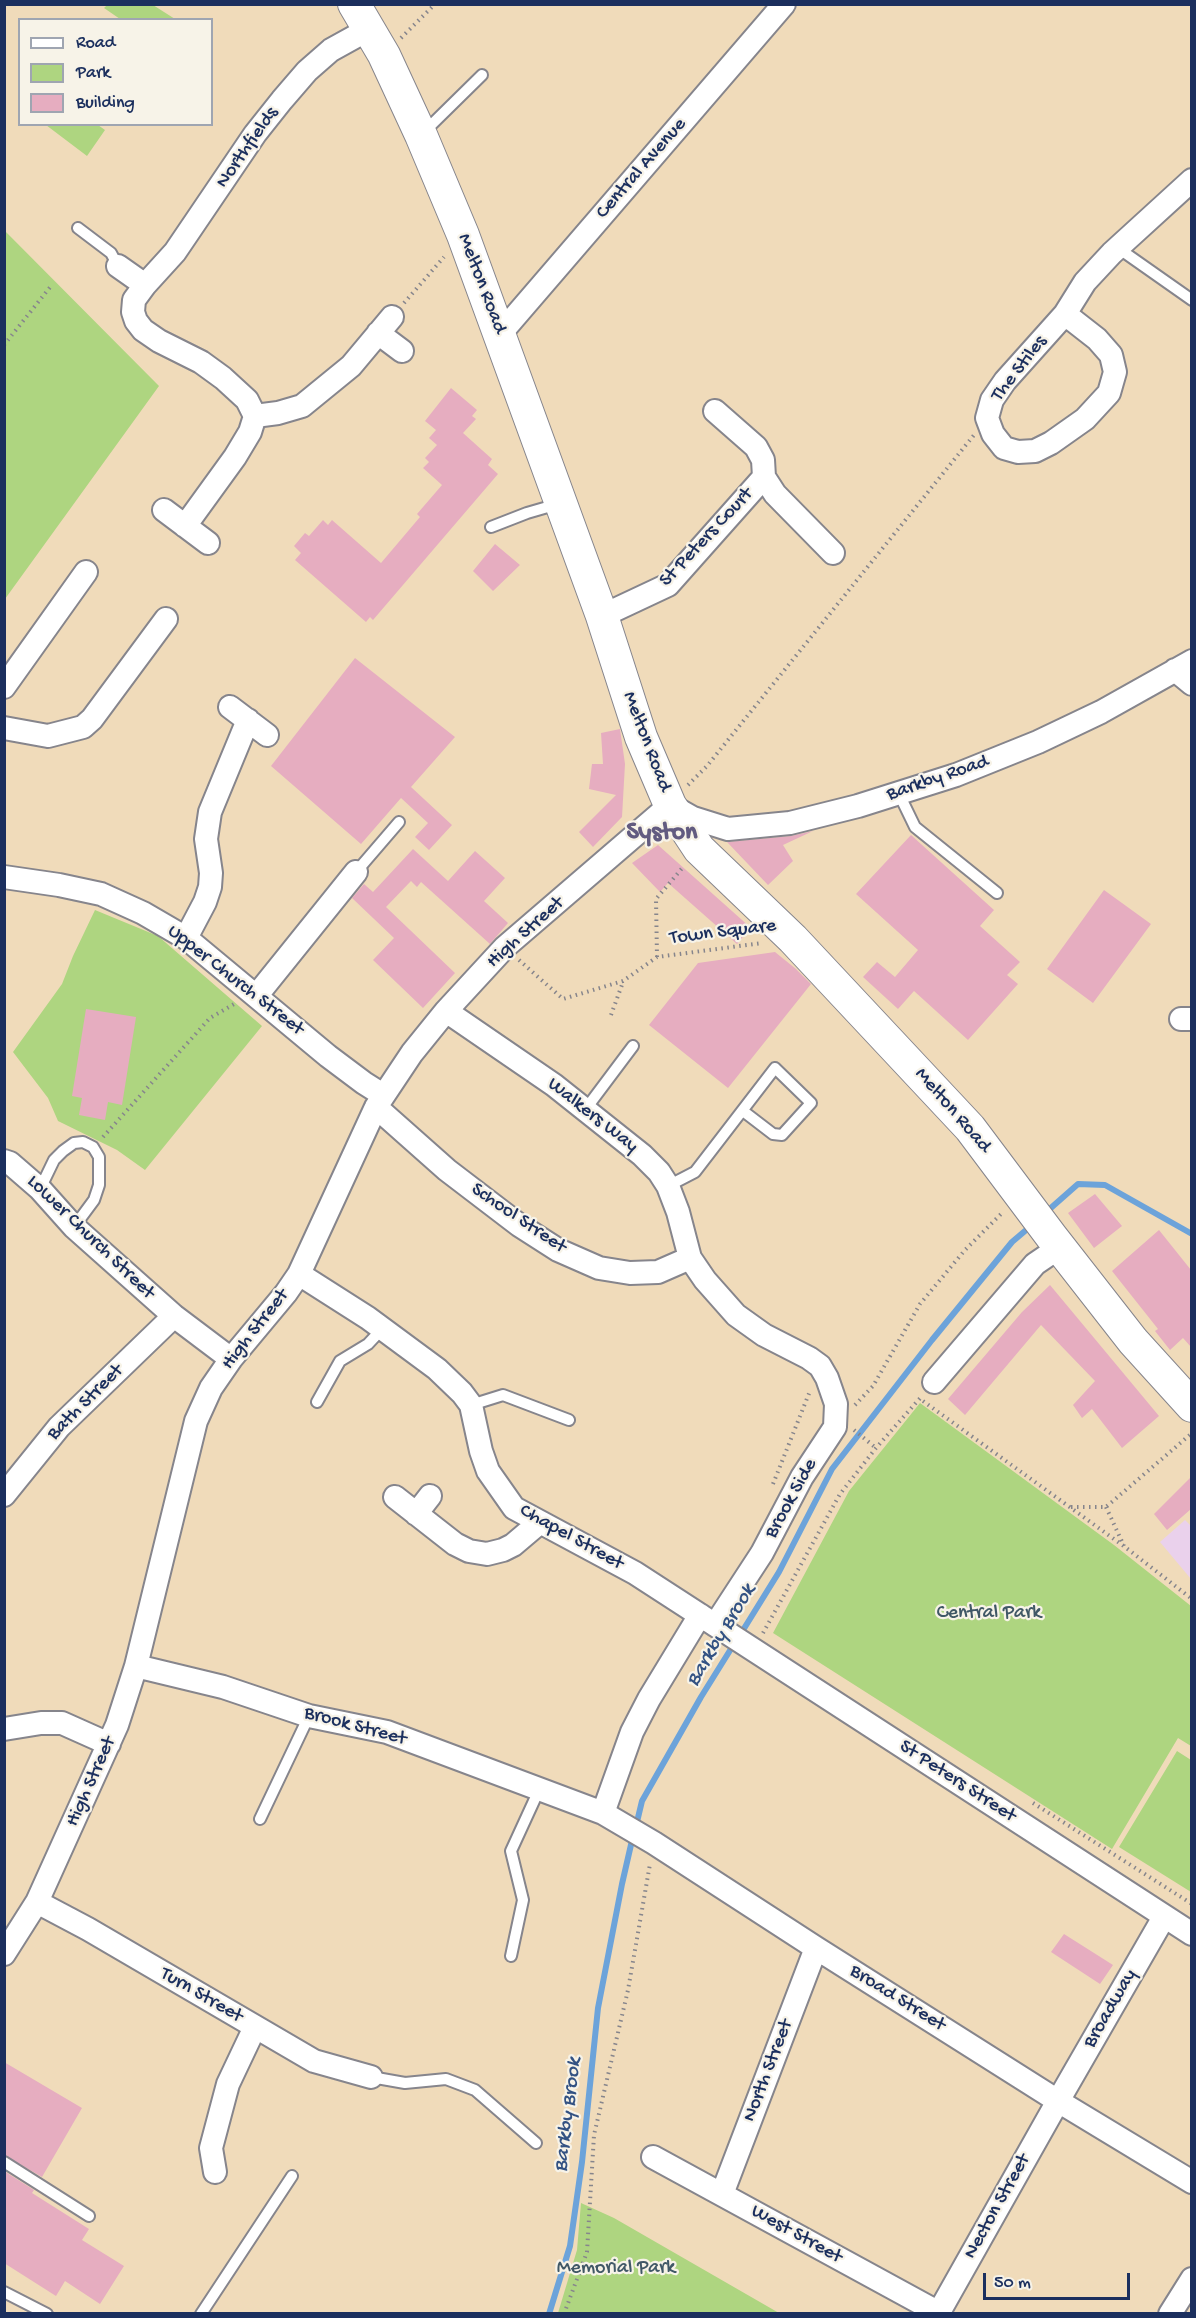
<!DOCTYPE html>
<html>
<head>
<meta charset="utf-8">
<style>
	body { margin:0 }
	#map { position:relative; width:1196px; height:2318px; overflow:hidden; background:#f0dbba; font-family:"Gochi Hand",sans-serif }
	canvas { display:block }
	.frame { position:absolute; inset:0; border:6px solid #1b2f5e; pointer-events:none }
	.legend { position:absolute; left:18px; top:18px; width:195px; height:108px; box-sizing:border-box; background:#f7f3e8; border:2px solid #9fa5b1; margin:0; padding:8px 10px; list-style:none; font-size:18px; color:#1b2f5e }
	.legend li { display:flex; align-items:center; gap:12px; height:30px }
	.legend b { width:30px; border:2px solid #9fa5b1 }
	.scale { position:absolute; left:983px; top:2273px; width:147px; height:27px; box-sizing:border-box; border:3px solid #1b2f5e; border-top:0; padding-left:8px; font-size:18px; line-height:21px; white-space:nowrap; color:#1b2f5e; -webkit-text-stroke:4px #f7f3e8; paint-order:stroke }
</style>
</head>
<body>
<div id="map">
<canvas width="1196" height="2318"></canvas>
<div class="frame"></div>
<ul class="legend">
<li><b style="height:8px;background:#fff"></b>Road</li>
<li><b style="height:16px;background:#aed580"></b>Park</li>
<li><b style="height:16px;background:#e6adc0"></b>Building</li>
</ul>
<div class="scale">50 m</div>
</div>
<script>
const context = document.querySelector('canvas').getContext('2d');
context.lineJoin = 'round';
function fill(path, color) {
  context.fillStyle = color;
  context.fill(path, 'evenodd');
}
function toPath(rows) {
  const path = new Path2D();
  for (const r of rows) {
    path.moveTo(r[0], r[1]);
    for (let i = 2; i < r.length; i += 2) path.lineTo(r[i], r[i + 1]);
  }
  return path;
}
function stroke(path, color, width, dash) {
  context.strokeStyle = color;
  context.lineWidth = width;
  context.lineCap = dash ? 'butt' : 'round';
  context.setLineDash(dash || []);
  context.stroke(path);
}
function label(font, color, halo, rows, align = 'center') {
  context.font = font + ' "Gochi Hand",sans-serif';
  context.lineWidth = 4.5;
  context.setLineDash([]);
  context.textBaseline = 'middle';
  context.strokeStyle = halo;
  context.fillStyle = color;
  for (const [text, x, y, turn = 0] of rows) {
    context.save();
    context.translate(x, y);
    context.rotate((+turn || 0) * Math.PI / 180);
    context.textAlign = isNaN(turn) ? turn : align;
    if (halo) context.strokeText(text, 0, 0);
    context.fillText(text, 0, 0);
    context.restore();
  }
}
fill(toPath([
	[1185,1520,1191,1526,1191,1579,1160,1542]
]), '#ead1ec');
fill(toPath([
	[107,5,153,5,175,19,120,19,104,8],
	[46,125,98,125,105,130,87,156],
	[5,231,159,386,5,599],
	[95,910,158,936,262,1026,145,1170,117,1150,58,1121,48,1098,13,1052,62,984,73,956],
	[920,1403,1114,1545,1191,1606,1191,1746,1178,1738,1112,1849,773,1633,849,1491],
	[1177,1751,1191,1760,1191,1892,1119,1847],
	[581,2203,614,2218,779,2313,558,2313,577,2250]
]), '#aed580');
stroke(toPath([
	[1044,1214,1078,1184,1105,1185,1192,1234],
	[740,1635,779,1572,832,1469,932,1340,1012,1242,1032,1225],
	[636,1826,642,1801,701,1697,734,1644],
	[549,2314,570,2246,582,2162,598,2008,622,1884,633,1836]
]), '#6ca3da', 6);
fill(toPath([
	[451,388,477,410,472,416,476,419,463,433,492,459,488,465,498,474,373,620,370,617,366,622,295,560,301,553,294,546,305,533,309,536,323,520,328,525,332,520,381,563,420,517,417,514,442,485,423,468,429,462,425,458,437,445,429,438,436,430,425,421],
	[495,544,520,565,493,591,473,571],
	[355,658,455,737,411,787,452,825,429,850,415,837,428,823,401,798,361,844,271,766],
	[620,729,625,764,622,817,593,847,579,832,616,795,589,789,592,764,603,764,601,733],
	[813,831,783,845,793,861,768,885,727,842,791,836],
	[911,835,994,910,980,926,1020,962,1007,975,1018,984,968,1040,914,991,898,1009,863,977,877,962,895,977,918,950,856,894],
	[658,845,751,928,737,944,668,883,660,892,632,863],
	[413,849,448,881,475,851,505,878,484,901,508,923,490,944,421,882,417,887,411,881,386,907,455,973,423,1008,373,960,394,938,352,898,364,884,373,892],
	[1104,890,1151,924,1093,1003,1047,969],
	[775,952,796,969,811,984,728,1088,649,1025,698,963],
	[86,1009,136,1017,122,1105,108,1102,105,1120,79,1115,82,1098,72,1096],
	[1095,1194,1122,1226,1094,1248,1068,1213],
	[1159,1230,1191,1270,1191,1347,1183,1338,1170,1350,1155,1331,1158,1329,1112,1271],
	[1050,1285,1159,1416,1122,1448,1092,1409,1082,1418,1073,1405,1095,1381,1041,1325,965,1415,948,1399,1022,1312],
	[1191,1477,1191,1509,1167,1530,1154,1514],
	[1064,1934,1113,1965,1100,1984,1051,1952],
	[4,2062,82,2108,42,2177,4,2155],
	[4,2171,34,2190,32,2193,89,2229,82,2240,124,2266,100,2304,65,2281,56,2296,4,2263]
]), '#e6adc0');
const lane = toPath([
	[423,133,482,75],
	[78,228,111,253,118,266],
	[1118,248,1192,300],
	[491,527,527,513,558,504],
	[899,794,915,827,997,893],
	[356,872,399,822],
	[585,1110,633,1046],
	[668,1186,695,1172,775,1068,811,1103,782,1135,773,1134,743,1111],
	[40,1189,54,1160,63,1151,74,1143,83,1142,93,1147,99,1157,99,1185,94,1200,74,1227],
	[317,1402,340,1361,368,1344,382,1329],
	[471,1405,503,1395,569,1420],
	[260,1819,309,1716],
	[511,1956,523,1900,511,1851,539,1790],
	[371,2077,405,2083,446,2079,475,2090,536,2143],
	[4,2162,89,2216],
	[4,2292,47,2314],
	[201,2314,292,2176]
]);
const street = toPath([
	[118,266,145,285],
	[1065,314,1005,381,992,400,987,418,993,434,1004,448,1018,452,1035,451,1051,443,1085,419,1109,393,1115,372,1111,355,1097,339,1065,314,1085,282,1112,253,1192,180],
	[378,333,402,351],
	[500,334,784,4],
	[255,416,278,413,302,406,351,366,392,317],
	[764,477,775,494,833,553],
	[164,510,208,543],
	[185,526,235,457,250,432,255,416,247,400,223,378,201,362,159,341,143,330,136,321,133,312,134,300,145,285,175,252,255,134,282,100,307,71,331,50,369,29],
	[602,616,668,585,764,477,763,460,756,447,715,411],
	[1175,670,1192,684],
	[4,687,86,572],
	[230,707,267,735],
	[4,728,48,736,83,727,92,719,166,619],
	[4,877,59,885,101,894,143,913,186,938,328,1056,364,1083,383,1095],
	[186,938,205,902,210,887,211,873,206,839,210,812,248,720],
	[257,995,356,872],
	[446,1011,554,1085,642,1155,659,1172,668,1186,678,1212,690,1258],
	[1181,1019,1192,1019],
	[376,1107,447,1170,519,1225,558,1250,599,1268,630,1273,658,1272,690,1258,705,1280,736,1315,764,1335,809,1358,820,1366,827,1378,836,1404,835,1427,802,1477,762,1553,715,1625],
	[4,1161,10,1163,40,1189,74,1227,174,1316,231,1359],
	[299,1274,368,1318,437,1369,462,1393,471,1405,481,1451,488,1471,514,1508,635,1573,1192,1934],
	[934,1382,1035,1264,1060,1247],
	[4,1495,59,1427,174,1316],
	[395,1497,455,1544,469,1551,487,1554,503,1550,513,1545,539,1523],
	[416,1514,430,1496],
	[136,1666,223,1687,309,1716,387,1732,603,1813,654,1843,816,1948,1058,2101,1192,2182],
	[4,1729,41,1723,62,1723,109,1744],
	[603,1813,632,1732,649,1699,700,1615],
	[37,1902,88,1929,314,2061,371,2077],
	[4,1954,37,1902,117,1725,136,1666,196,1421,211,1388,231,1359,286,1293,299,1274,376,1107,412,1053,446,1011,505,947,670,805,693,818,728,829,790,823,858,806,956,775,1038,742,1101,712,1192,661],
	[653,2157,939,2313],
	[215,2172,211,2148,228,2084,255,2027],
	[722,2194,816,1948],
	[938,2314,1058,2101,1164,1917],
	[1170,2314,1192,2279]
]);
const secondary = toPath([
	[354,4,384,55,421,135,463,235,602,616,641,737,670,805,699,849,793,939,970,1128,1051,1236,1133,1341,1192,1406]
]);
stroke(lane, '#86858c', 14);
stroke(street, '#86858c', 26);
stroke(secondary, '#86858c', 34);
stroke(toPath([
	[401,38,435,4],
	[404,303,444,257],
	[4,345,51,286],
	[688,785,707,766,974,435],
	[657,957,656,899,684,866],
	[519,960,563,999,623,981,657,957,762,943],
	[611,1015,623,982],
	[103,1137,210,1018,234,1004],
	[923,1401,1125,1547,1192,1599],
	[855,1405,873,1386,920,1304,965,1250,1003,1212],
	[854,1430,876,1448],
	[773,1484,810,1391],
	[1071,1507,1106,1507,1192,1433],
	[1106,1507,1124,1546],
	[763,1633,840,1494,876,1448,922,1396],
	[1033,1803,1192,1904],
	[564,2314,587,2252,594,2135,628,1990,650,1864]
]), '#86858c', 4, [1.5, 4.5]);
stroke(lane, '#fff', 10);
stroke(street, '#fff', 22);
stroke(secondary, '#fff', 32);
label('20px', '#1b2f5e', '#f7f3e8', [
	["Northfields",248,148,-55],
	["Central Avenue",642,169,-49],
	["Melton Road",481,284,69],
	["The Stiles",1020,369,-52],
	["St Peters Court",707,538,-47],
	["Melton Road",646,742,69],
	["Barkby Road",938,779,-19],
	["High Street",526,933,-42],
	["Town Square",723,933,-7],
	["Upper Church Street",235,981,38],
	["Melton Road",952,1111,49],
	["Walkers Way",592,1116,38],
	["School Street",518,1219,34],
	["Lower Church Street",90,1238,44],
	["High Street",256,1330,-52],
	["Bath Street",86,1403,-45],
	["Brook Side",792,1499,-61],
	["Chapel Street",571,1538,29],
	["Brook Street",355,1727,15],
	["High Street",92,1782,-66],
	["St Peters Street",957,1782,33],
	["Turn Street",201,1996,30],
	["Broad Street",897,1999,32],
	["Broadway",1111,2009,-60],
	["North Street",769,2071,-69],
	["Necton Street",998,2207,-61],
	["West Street",796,2235,29]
]);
label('20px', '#405866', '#f7f3e8', [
	["Central Park",989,1614],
	["Memorial Park",616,2269]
]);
label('italic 21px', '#335283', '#f7f3e8', [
	["Barkby Brook",722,1636,-59],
	["Barkby Brook",569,2115,-83]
]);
label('bold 26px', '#625b80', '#f7f3e8', [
	["Syston",662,834]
]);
</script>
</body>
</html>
